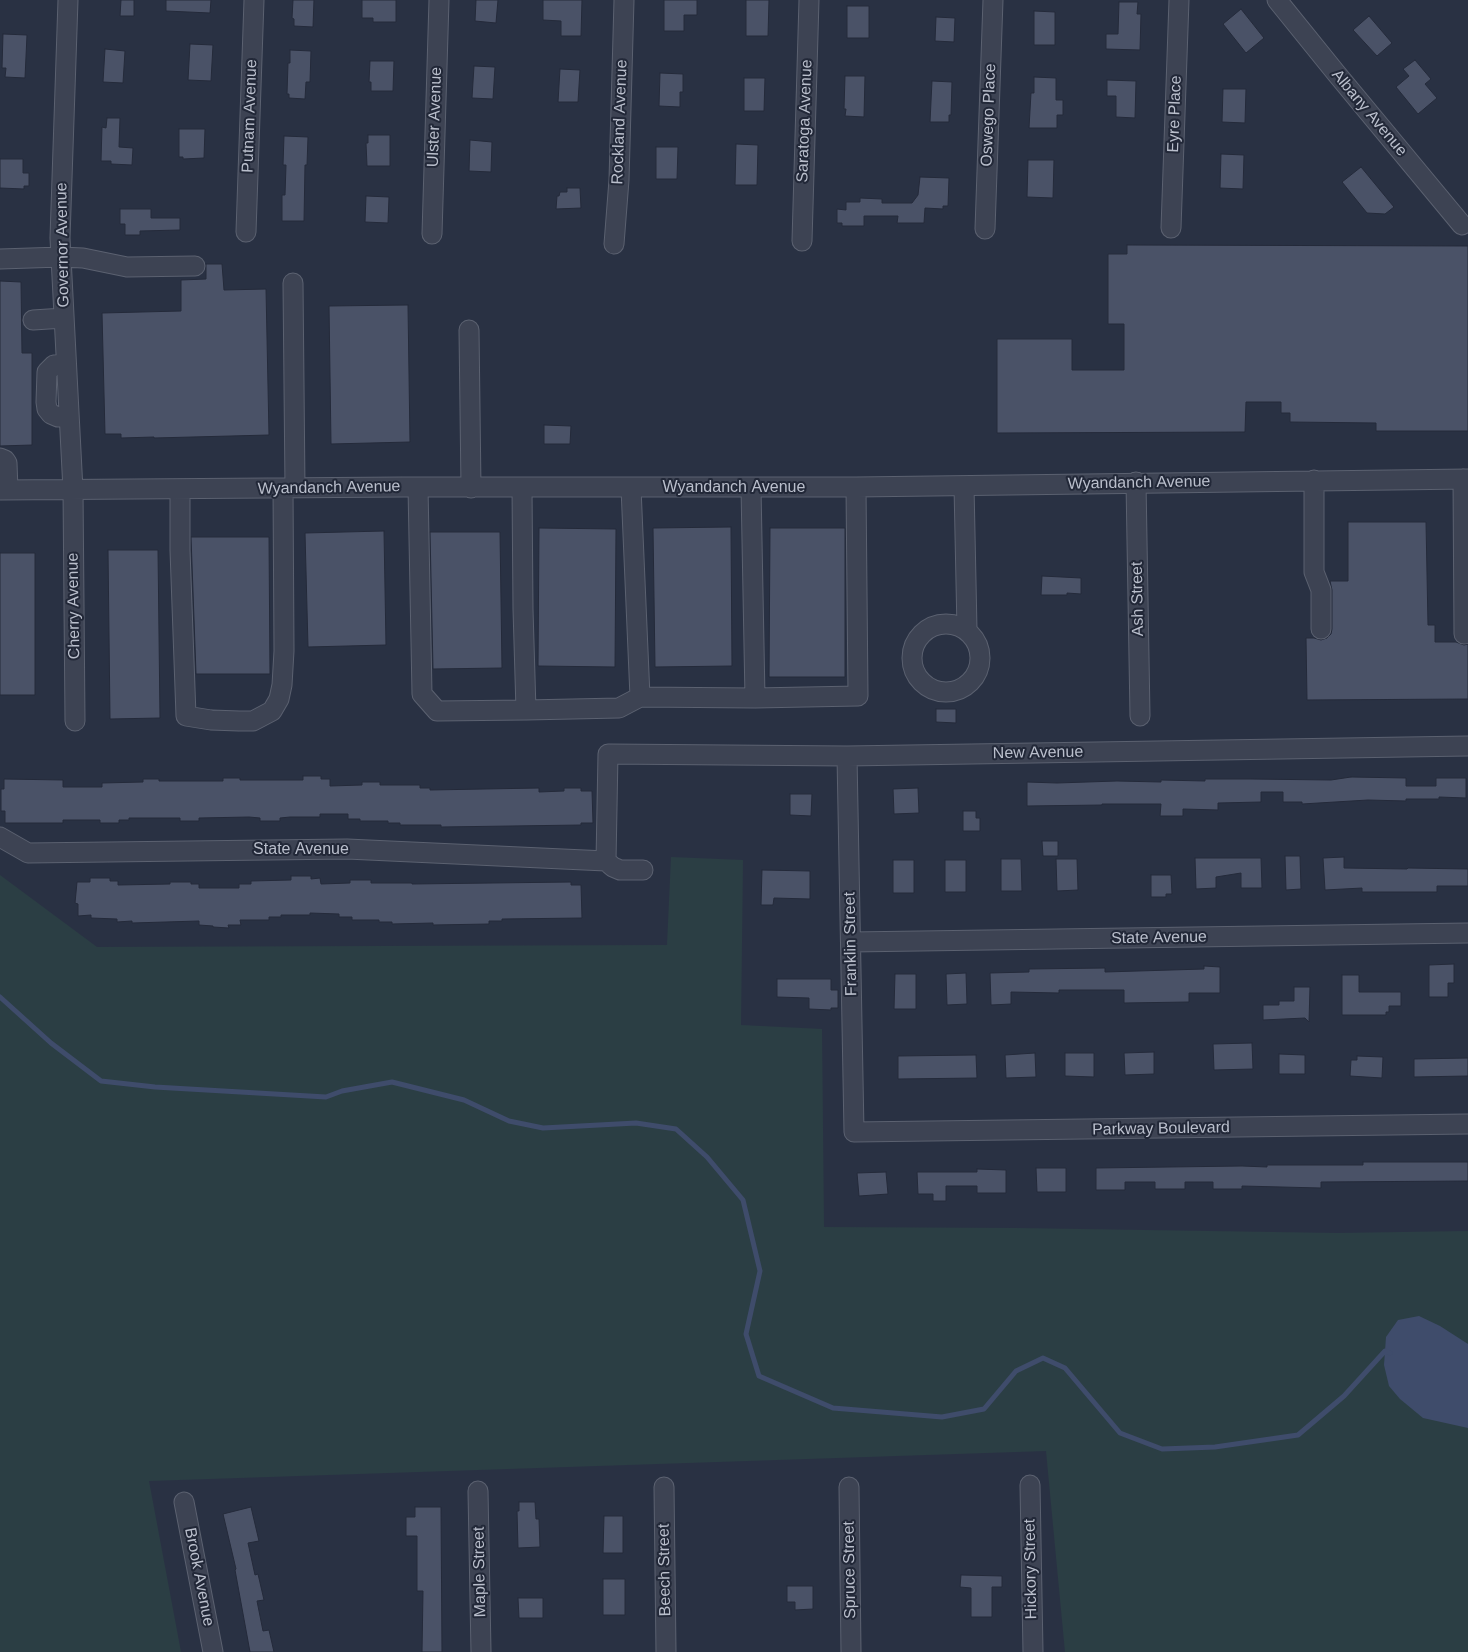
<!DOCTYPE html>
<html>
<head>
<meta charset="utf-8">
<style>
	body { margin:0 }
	canvas { display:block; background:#293143 }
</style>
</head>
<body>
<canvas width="1468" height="1652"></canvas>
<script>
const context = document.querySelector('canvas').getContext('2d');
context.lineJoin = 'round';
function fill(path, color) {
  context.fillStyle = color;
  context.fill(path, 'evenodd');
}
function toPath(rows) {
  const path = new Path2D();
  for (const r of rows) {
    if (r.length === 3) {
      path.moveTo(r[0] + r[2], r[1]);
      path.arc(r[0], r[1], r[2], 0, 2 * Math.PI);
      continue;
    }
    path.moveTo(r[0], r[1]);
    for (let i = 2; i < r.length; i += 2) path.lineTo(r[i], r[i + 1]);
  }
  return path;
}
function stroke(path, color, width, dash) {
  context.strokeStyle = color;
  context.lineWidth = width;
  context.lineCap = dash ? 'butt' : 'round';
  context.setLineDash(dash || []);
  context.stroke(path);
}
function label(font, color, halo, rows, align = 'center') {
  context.font = font + ' Helvetica,sans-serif';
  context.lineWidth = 4;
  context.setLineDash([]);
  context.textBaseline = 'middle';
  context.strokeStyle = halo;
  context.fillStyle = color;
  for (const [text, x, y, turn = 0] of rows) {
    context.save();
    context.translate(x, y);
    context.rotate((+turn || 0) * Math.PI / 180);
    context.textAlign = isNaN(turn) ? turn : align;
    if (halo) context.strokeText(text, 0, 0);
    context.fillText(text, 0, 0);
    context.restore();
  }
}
fill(toPath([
	[671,857,743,860,741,1025,822,1029,824,1227,1017,1228,1337,1233,1468,1231,1468,1652,1065,1652,1046,1451,149,1481,181,1652,0,1652,0,875,97,947,667,945]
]), '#2b3e44');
fill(toPath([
	[1419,1316,1440,1326,1468,1344,1468,1428,1423,1418,1400,1399,1389,1386,1384,1365,1386,1337,1398,1320]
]), '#3f4c6b');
stroke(toPath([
	[0,997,51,1043,101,1081,155,1087,326,1097,342,1091,392,1082,464,1100,509,1121,543,1128,636,1123,676,1129,707,1157,743,1200,760,1271,746,1334,759,1376,833,1408,942,1417,984,1409,1016,1371,1043,1358,1065,1368,1120,1433,1162,1449,1215,1447,1298,1435,1344,1396,1385,1351,1390,1353]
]), '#3f4c6b', 5);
const building = toPath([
	[121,0,134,0,134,16,120,16,121,0],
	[166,0,211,0,210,13,166,11,166,0],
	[293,0,314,0,313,27,294,26,294,19,292,18,293,0],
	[362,0,396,0,396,22,373,22,373,18,362,18,362,0],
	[476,0,498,0,496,23,475,21,476,0],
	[543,0,582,0,581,36,561,36,561,21,543,20,543,0],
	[664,0,697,0,697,15,684,15,684,31,664,31,664,0],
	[746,0,769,0,768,36,746,36,746,0],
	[1119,2,1138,2,1137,14,1141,14,1140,50,1106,49,1106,34,1118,34,1119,2],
	[847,6,869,6,869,38,847,38,847,6],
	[1241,9,1264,38,1246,53,1223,24,1241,9],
	[1034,11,1055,12,1055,45,1034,45,1034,11],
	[1369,16,1392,43,1377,56,1353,30,1369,16],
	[936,17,955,18,954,42,935,41,936,17],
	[3,34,27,35,25,78,5,77,6,68,2,68,3,34],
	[190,44,213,45,211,81,188,80,190,44],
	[105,49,125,51,123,83,103,82,105,49],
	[290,50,311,51,310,82,306,82,305,99,289,98,289,94,287,94,288,63,290,63,290,50],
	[1415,60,1431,79,1425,84,1437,98,1418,114,1396,87,1409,76,1403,69,1415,60],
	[370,61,394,61,393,91,371,91,371,82,369,82,370,61],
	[474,66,495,67,493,99,472,98,474,66],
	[560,69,580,70,578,102,558,102,560,69],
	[660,73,683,74,683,92,680,92,680,107,659,106,660,73],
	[845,76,865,76,864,117,845,116,846,109,844,109,845,76],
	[1034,77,1056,78,1056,100,1063,100,1063,115,1057,115,1057,128,1029,128,1031,93,1034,93,1034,77],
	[744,78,765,78,764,111,744,111,744,78],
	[1107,80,1136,81,1135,118,1116,117,1116,96,1107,96,1107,80],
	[932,81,952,82,951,115,949,115,949,122,930,122,932,81],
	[1223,89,1246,89,1245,123,1222,122,1223,89],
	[107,118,120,118,119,147,133,148,132,165,111,164,111,161,101,161,102,127,106,128,107,118],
	[179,129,205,129,204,158,183,159,183,157,179,157,179,129],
	[368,135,390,135,390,166,367,166,366,143,368,143,368,135],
	[284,136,308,137,307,165,305,165,304,221,282,221,282,195,285,195,286,165,283,165,284,136],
	[470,140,492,142,491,172,469,171,470,140],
	[736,144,758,145,757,185,735,185,736,144],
	[656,147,678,147,677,179,656,179,656,147],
	[1221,154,1244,155,1243,189,1220,188,1221,154],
	[0,159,23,159,23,173,29,173,29,186,24,186,24,189,0,188,0,159],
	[1028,160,1054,160,1053,198,1027,197,1028,160],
	[1361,167,1394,207,1385,214,1367,213,1342,182,1361,167],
	[920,177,949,178,948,206,943,206,943,209,925,208,924,223,897,223,898,216,864,216,864,226,842,226,842,223,837,223,837,209,846,210,846,202,860,202,860,198,882,199,882,203,912,203,918,195,920,177],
	[567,188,580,188,581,208,556,209,557,196,559,196,560,192,567,192,567,188],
	[366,196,389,197,388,223,365,222,366,196],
	[120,209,151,209,151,218,180,218,180,230,140,231,140,235,125,235,125,224,120,224,120,209],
	[1127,245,1468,246,1468,431,1376,431,1376,423,1290,422,1290,413,1281,413,1281,402,1246,402,1245,432,997,433,997,339,1072,339,1072,370,1124,370,1124,324,1108,324,1108,254,1127,254,1127,245],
	[206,264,222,264,224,290,266,289,269,435,154,438,154,437,121,438,121,434,105,434,102,313,181,311,181,280,206,279,206,264],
	[0,281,21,282,22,353,32,353,32,445,0,446,0,281],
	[408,305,410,442,331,444,329,306,408,305],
	[544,425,571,426,570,444,544,444,544,425],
	[1348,522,1426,522,1428,625,1435,625,1435,642,1456,642,1464,645,1468,644,1468,699,1307,700,1306,638,1314,638,1321,640,1327,638,1331,634,1332,629,1332,590,1330,581,1348,581,1348,522],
	[731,527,732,666,655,667,653,528,731,527],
	[539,528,616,529,615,667,538,666,539,528],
	[770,528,845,528,845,677,769,677,770,528],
	[384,531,386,645,308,647,305,533,384,531],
	[430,532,500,532,502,668,433,669,430,532],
	[191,537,269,537,270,674,196,674,191,537],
	[108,550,158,550,160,718,110,719,108,550],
	[0,553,35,553,35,695,0,695,0,553],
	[1042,576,1081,578,1081,594,1067,593,1067,595,1041,595,1042,576],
	[936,709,956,709,956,723,936,722,936,709],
	[303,776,321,776,321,779,330,779,330,786,362,785,362,782,380,782,380,785,420,785,420,788,430,788,430,790,539,788,539,792,564,791,564,788,581,788,581,791,592,791,593,823,581,823,581,825,441,827,441,825,400,825,400,823,388,823,388,821,360,821,360,819,348,819,348,814,320,814,320,817,290,817,280,818,280,821,260,821,260,818,249,817,199,818,199,821,180,821,180,818,129,818,129,820,119,820,119,823,100,823,100,820,63,820,63,823,5,823,5,811,1,811,1,789,4,789,4,779,63,780,63,787,102,787,102,783,143,782,143,779,159,779,159,781,223,781,223,778,240,778,240,780,303,780,303,776],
	[1351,777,1406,778,1406,786,1436,786,1436,778,1466,778,1466,798,1439,797,1439,799,1406,799,1406,801,1368,800,1302,804,1302,802,1283,802,1283,792,1261,792,1261,802,1218,803,1218,810,1183,809,1183,816,1160,816,1161,804,1102,804,1102,805,1027,806,1027,782,1057,783,1117,781,1161,782,1161,780,1205,781,1205,779,1251,779,1331,780,1351,777],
	[918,788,919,813,894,814,893,789,918,788],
	[790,794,812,794,811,816,790,815,790,794],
	[963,811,976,811,976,818,980,818,980,831,963,831,963,811],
	[1042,841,1058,841,1058,856,1043,856,1042,841],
	[1285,856,1300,856,1301,889,1286,890,1285,856],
	[1344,857,1344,868,1407,869,1408,868,1468,869,1468,886,1437,886,1437,892,1362,892,1362,888,1325,890,1323,858,1344,857],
	[1195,858,1261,858,1262,888,1241,888,1241,873,1216,877,1216,888,1196,889,1195,858],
	[1001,859,1021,859,1022,891,1001,891,1001,859],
	[1056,859,1077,859,1078,890,1057,891,1056,859],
	[893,860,914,860,914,893,893,893,893,860],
	[945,860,966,860,966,892,945,892,945,860],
	[762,870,810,871,810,899,774,898,773,905,761,905,762,870],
	[1151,875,1171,875,1172,894,1166,894,1166,897,1151,897,1151,875],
	[291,876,311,876,311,879,320,878,321,884,350,883,350,880,371,880,371,883,412,883,412,884,571,882,571,885,581,885,582,918,502,919,502,921,489,921,489,924,433,925,433,923,392,924,392,922,379,922,379,920,352,920,352,917,339,917,339,914,310,913,310,915,281,915,281,917,269,917,269,920,240,920,241,925,228,925,229,928,213,927,213,926,199,925,199,921,132,923,132,921,117,922,117,919,91,918,91,915,78,916,78,904,75,903,77,882,90,882,90,878,110,878,110,881,118,881,118,885,170,884,170,882,191,882,191,884,199,884,199,888,239,888,239,884,251,884,251,881,291,880,291,876],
	[1454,964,1454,983,1448,983,1448,997,1429,997,1429,965,1454,964],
	[1204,966,1220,967,1220,993,1189,993,1189,1002,1124,1003,1124,990,1059,990,1059,993,1011,992,1011,1004,991,1005,990,973,1029,972,1029,969,1105,968,1105,972,1204,969,1204,966],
	[966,973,967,1004,947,1005,946,974,966,973],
	[895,974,916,974,916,1009,894,1009,895,974],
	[1342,975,1359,975,1359,992,1401,992,1401,1006,1389,1006,1389,1012,1386,1012,1386,1015,1342,1015,1342,975],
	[777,979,831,979,831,990,838,990,838,1008,831,1008,831,1010,809,1009,809,998,777,997,777,979],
	[1294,987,1310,987,1309,1022,1305,1018,1263,1020,1263,1005,1279,1005,1279,1001,1294,1001,1294,987],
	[1252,1043,1253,1069,1214,1070,1213,1044,1252,1043],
	[1154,1052,1154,1074,1125,1075,1124,1053,1154,1052],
	[1035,1053,1036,1077,1006,1078,1005,1055,1035,1053],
	[1065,1053,1094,1053,1094,1077,1065,1076,1065,1053],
	[1279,1054,1305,1055,1305,1074,1279,1074,1279,1054],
	[976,1055,977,1078,898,1079,898,1056,976,1055],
	[1357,1056,1383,1057,1382,1078,1350,1076,1351,1060,1357,1060,1357,1056],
	[1468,1058,1468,1076,1414,1077,1414,1059,1468,1058],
	[1363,1162,1468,1162,1468,1181,1321,1182,1321,1188,1242,1186,1242,1189,1213,1189,1213,1182,1185,1182,1185,1189,1155,1189,1155,1182,1125,1182,1125,1190,1096,1190,1096,1168,1242,1166,1267,1167,1267,1165,1363,1165,1363,1162],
	[1036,1168,1066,1168,1066,1192,1037,1192,1036,1168],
	[977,1169,1006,1170,1006,1193,977,1193,977,1186,946,1186,946,1201,933,1201,933,1194,918,1194,917,1172,977,1172,977,1169],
	[886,1172,888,1194,859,1196,857,1173,886,1172],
	[519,1502,535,1502,536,1519,539,1519,540,1547,518,1548,517,1511,519,1511,519,1502],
	[251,1507,259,1541,248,1543,255,1575,258,1574,264,1600,257,1601,263,1631,269,1630,274,1652,250,1652,235,1570,236,1569,223,1514,251,1507],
	[415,1507,441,1507,442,1652,422,1652,423,1591,417,1591,417,1536,406,1536,406,1517,415,1517,415,1507],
	[604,1516,623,1516,623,1553,603,1553,604,1516],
	[961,1575,1002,1576,1002,1587,992,1587,992,1617,971,1617,971,1588,960,1587,961,1575],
	[603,1579,625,1579,625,1615,603,1615,603,1579],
	[787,1586,813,1586,813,1609,795,1610,795,1602,787,1602,787,1586],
	[518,1598,543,1598,543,1618,519,1618,518,1598]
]);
fill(building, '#4a5267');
stroke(building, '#242a3a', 1);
const minor = toPath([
	[68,0,60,238,73,490,75,721],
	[1277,0,1336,73,1462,225],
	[1171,228,1179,0],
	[985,229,993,0],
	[246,232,254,0],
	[432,234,439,0],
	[802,241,809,0],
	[614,244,619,180,624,0],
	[0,259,61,257,83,258,127,267,195,266],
	[293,283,295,488],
	[33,320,64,318],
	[469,330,471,488],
	[66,364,54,365,47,372,46,402,47,409,51,414,58,417,69,417],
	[0,458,5,460,7,463,8,490],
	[1463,479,1464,634],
	[1314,480,1314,572,1321,590,1321,629],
	[1136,482,1140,716],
	[964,486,967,630],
	[418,487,422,694,437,711,526,710],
	[522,488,523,609,526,710,619,708,640,697,631,488],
	[751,488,755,698,858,696,856,487],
	[180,489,180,550,186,716,211,720,239,721,253,721,272,711,279,699,282,685,284,651,283,488],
	[0,490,403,487,856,487,1468,479],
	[946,658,34],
	[640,697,755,698],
	[847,756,854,1132,1468,1124],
	[0,837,28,853,347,849,606,861],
	[606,861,608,754,847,756,1468,746],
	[606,861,613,867,620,870,643,870],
	[851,942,1468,933],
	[1030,1485,1033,1652],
	[664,1487,666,1652],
	[849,1487,851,1652],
	[478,1491,481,1652],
	[184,1502,213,1652]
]);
stroke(minor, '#5b6170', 21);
stroke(minor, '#3d4353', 19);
label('16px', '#babfcc', '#222838', [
	["Albany Avenue",1369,113,50],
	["Eyre Place",1175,114,-88],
	["Oswego Place",989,115,-88],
	["Putnam Avenue",250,116,-88],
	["Ulster Avenue",435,117,-88],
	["Saratoga Avenue",805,121,-88],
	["Rockland Avenue",620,122,-88],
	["Governor Avenue",63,245,-91],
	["Wyandanch Avenue",1139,483,-1],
	["Wyandanch Avenue",329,488,-1],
	["Wyandanch Avenue",734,488],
	["Ash Street",1138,599,-91],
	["Cherry Avenue",74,606,-91],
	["New Avenue",1038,753,-1],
	["State Avenue",301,850],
	["State Avenue",1159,938,-1],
	["Franklin Street",851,944,-91],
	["Parkway Boulevard",1161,1129,-1],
	["Hickory Street",1031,1569,-91],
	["Beech Street",665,1570,-91],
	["Spruce Street",850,1570,-91],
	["Maple Street",480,1572,-91],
	["Brook Avenue",199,1577,79]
]);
</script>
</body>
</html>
